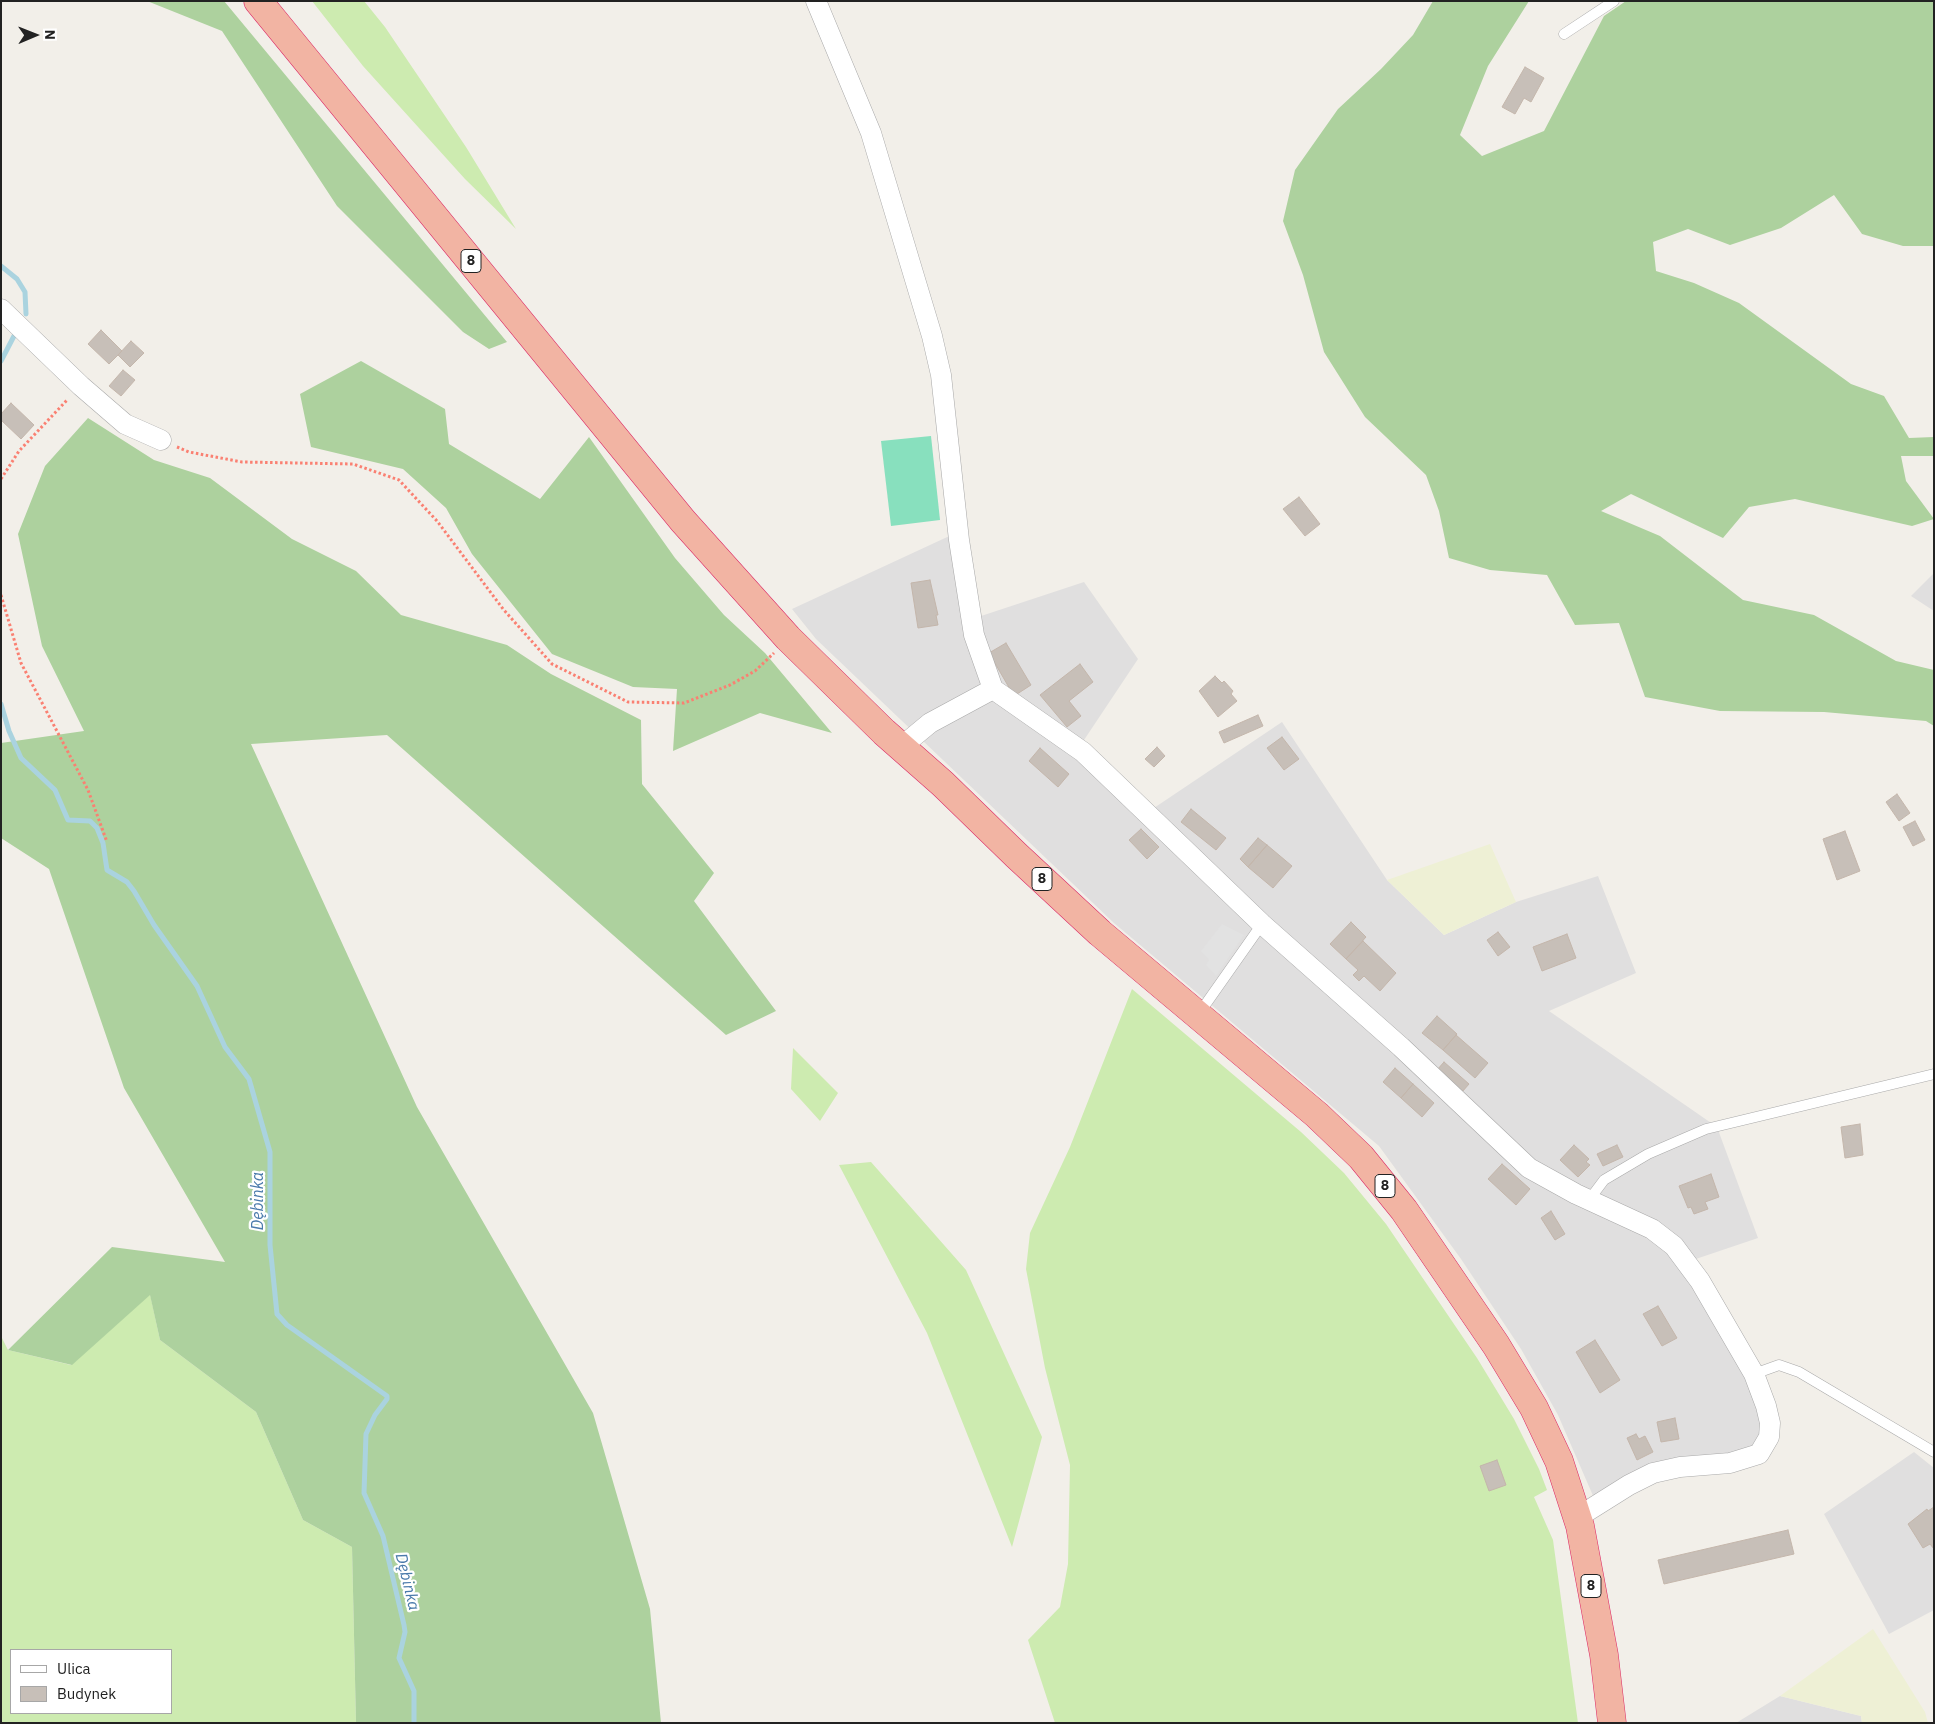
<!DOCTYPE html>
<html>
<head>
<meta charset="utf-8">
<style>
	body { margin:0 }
	#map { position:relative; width:1935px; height:1724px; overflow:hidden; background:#f2efe9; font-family:"IBM Plex Sans",sans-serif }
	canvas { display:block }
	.frame { position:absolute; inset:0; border:2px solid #222; pointer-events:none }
	.legend { position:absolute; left:10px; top:1649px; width:162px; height:65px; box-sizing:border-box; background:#fff; border:1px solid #a7a7a7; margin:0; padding:6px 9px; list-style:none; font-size:15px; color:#222 }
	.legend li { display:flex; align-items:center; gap:10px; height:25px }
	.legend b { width:25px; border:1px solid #a7a7a7 }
	.north { position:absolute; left:10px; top:10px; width:50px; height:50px; -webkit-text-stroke:4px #fff; paint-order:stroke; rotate:89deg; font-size:14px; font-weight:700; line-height:20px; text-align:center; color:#222 }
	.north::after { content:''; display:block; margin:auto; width:18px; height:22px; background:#222; clip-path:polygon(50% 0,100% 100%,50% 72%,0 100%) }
</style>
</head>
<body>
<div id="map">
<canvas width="1935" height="1724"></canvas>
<div class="frame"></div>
<ul class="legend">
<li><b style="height:6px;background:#fff"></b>Ulica</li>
<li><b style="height:14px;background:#c7bfb8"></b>Budynek</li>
</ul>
<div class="north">N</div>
</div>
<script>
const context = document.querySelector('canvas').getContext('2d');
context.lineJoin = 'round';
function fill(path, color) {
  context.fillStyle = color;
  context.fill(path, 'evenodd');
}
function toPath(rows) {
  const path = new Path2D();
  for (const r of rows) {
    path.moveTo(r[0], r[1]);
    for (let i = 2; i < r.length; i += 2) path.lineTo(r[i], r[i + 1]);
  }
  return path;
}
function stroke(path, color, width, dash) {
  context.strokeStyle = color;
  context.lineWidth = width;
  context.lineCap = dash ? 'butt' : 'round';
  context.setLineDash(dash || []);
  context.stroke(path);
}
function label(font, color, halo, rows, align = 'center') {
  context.font = font + ' "IBM Plex Sans",sans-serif';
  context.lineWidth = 4.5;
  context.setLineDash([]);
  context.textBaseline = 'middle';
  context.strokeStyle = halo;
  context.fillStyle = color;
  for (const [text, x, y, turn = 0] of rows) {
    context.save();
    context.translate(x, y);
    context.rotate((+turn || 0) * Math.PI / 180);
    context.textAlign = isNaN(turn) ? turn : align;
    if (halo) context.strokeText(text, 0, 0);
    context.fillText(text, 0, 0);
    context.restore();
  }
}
fill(toPath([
	[958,532,972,619,1084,582,1138,659,1080,746,1148,812,1282,722,1387,880,1444,935,1516,902,1598,876,1636,973,1549,1011,1717,1127,1758,1238,1681,1264,1738,1360,1763,1423,1757,1445,1594,1498,1558,1415,1521,1349,1461,1259,1379,1146,1114,923,816,639,792,609],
	[1934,573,1934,611,1911,596],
	[1914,1452,1934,1468,1934,1610,1889,1634,1824,1514],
	[1780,1696,1861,1716,1862,1723,1736,1723]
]), '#e0dfdf');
fill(toPath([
	[1490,844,1516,902,1444,935,1387,880],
	[1873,1629,1925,1712,1928,1723,1862,1723,1861,1716,1780,1696]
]), '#eef0d5');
fill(toPath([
	[312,1,364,1,385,27,466,147,516,229,465,179,363,66],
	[1132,989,1301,1132,1344,1173,1386,1224,1477,1358,1514,1419,1539,1469,1547,1490,1534,1497,1553,1540,1578,1723,1055,1723,1028,1640,1060,1607,1068,1564,1070,1465,1045,1368,1026,1269,1030,1233,1070,1147],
	[793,1048,838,1093,820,1121,791,1089],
	[871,1162,966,1270,1042,1437,1012,1547,927,1333,839,1165],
	[150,1294,160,1340,256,1412,303,1520,352,1547,356,1723,1,1723,1,1336,8,1350,71,1365],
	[11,1650,171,1650,171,1713,11,1713]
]), '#cdebb0');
fill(toPath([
	[147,1,224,1,507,342,489,349,463,332,337,206,222,31],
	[1433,1,1529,1,1488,66,1460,135,1482,156,1544,131,1604,16,1626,1,1934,1,1934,246,1903,246,1862,234,1834,195,1781,228,1730,245,1688,229,1653,242,1656,271,1694,283,1739,303,1851,384,1884,396,1909,438,1934,437,1934,456,1901,456,1906,481,1934,519,1912,526,1795,499,1749,507,1723,538,1631,494,1601,511,1660,536,1743,600,1814,615,1896,661,1934,670,1934,726,1926,721,1824,712,1720,711,1645,697,1619,623,1575,625,1547,575,1490,570,1449,558,1439,511,1426,475,1365,417,1324,352,1303,275,1283,221,1295,170,1338,109,1381,69,1413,35],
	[361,361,445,409,449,444,540,499,589,437,675,558,724,615,765,653,832,733,760,713,673,751,677,689,633,687,552,654,472,554,446,508,403,469,311,447,300,394],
	[88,418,154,460,210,478,292,539,356,571,401,615,507,645,551,674,641,720,642,784,714,873,694,901,776,1011,726,1035,387,735,251,744,417,1107,593,1413,650,1609,661,1723,356,1723,352,1547,303,1520,256,1412,160,1340,150,1295,72,1365,8,1350,112,1247,225,1262,124,1088,49,869,1,838,1,743,84,731,42,646,18,534,45,466]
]), '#add19e');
fill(toPath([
	[931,436,940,520,891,526,881,441]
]), '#88e0be');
fill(toPath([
	[1222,924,1244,935,1216,976,1206,965,1209,960,1201,951]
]), '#e2e2e2');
stroke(toPath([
	[1,266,17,279,25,292,26,314],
	[1,361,14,336],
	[1,704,9,731,21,758,55,790,68,820,90,821,97,828,103,843,107,870,127,882,134,891,154,925,197,986,225,1047,249,1079,270,1152,270,1245,277,1314,287,1325,387,1396,387,1399,375,1415,366,1434,364,1493,383,1536,404,1625,405,1632,399,1658,414,1691,414,1723]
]), '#aad3df', 5);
const building = toPath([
	[1525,67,1544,78,1531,102,1524,98,1515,114,1502,107,1525,67],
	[101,330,122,351,109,364,88,344,101,330],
	[131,341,144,353,130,367,118,355,131,341],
	[123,370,135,380,121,396,109,386,123,370],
	[11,403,34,425,21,439,1,420,1,414,11,403],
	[1299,497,1320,524,1305,536,1283,509,1299,497],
	[930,580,938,615,936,615,938,625,918,628,911,583,930,580],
	[1006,643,1031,685,1014,696,989,653,1006,643],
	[1080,664,1093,682,1069,701,1081,716,1067,727,1040,695,1080,664],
	[1215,676,1222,683,1224,681,1233,691,1231,694,1237,701,1218,717,1199,691,1215,676],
	[1258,715,1263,726,1224,743,1219,732,1258,715],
	[1282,737,1299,759,1284,770,1267,748,1282,737],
	[1157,747,1165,756,1154,767,1145,759,1157,747],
	[1040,748,1069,774,1058,787,1029,761,1040,748],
	[1897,794,1910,813,1899,821,1886,802,1897,794],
	[1191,809,1226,838,1216,850,1181,822,1191,809],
	[1915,821,1925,840,1913,846,1903,827,1915,821],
	[1141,829,1159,847,1147,859,1129,840,1141,829],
	[1845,831,1860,871,1837,880,1823,839,1845,831],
	[1258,838,1267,845,1248,867,1240,859,1258,838],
	[1267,845,1292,866,1273,888,1248,867,1267,845],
	[1351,922,1366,937,1346,959,1330,944,1351,922],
	[1498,932,1510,947,1498,956,1487,940,1498,932],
	[1567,934,1576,958,1542,971,1533,947,1567,934],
	[1363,941,1396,973,1380,991,1364,976,1359,981,1353,975,1358,970,1346,959,1363,941],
	[1437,1016,1457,1034,1443,1050,1422,1033,1437,1016],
	[1456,1035,1488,1063,1475,1078,1443,1050,1456,1035],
	[1444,1062,1469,1084,1462,1092,1437,1070,1444,1062],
	[1395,1068,1413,1084,1401,1098,1383,1082,1395,1068],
	[1413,1084,1434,1103,1422,1117,1401,1098,1413,1084],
	[1860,1124,1863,1155,1845,1158,1841,1127,1860,1124],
	[1574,1145,1589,1159,1586,1162,1590,1165,1578,1177,1560,1160,1574,1145],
	[1617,1145,1623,1157,1603,1166,1597,1154,1617,1145],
	[1502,1164,1530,1189,1516,1205,1488,1179,1502,1164],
	[1711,1174,1719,1197,1705,1202,1708,1209,1694,1214,1691,1207,1688,1208,1679,1186,1711,1174],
	[1551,1211,1565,1234,1555,1240,1541,1218,1551,1211],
	[1658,1306,1677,1338,1662,1346,1643,1314,1658,1306],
	[1595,1340,1620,1380,1600,1393,1576,1352,1595,1340],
	[1675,1418,1679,1439,1661,1442,1657,1422,1675,1418],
	[1636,1434,1639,1439,1645,1436,1653,1452,1637,1460,1627,1438,1636,1434],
	[1497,1460,1506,1485,1489,1491,1480,1466,1497,1460],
	[1934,1507,1934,1549,1930,1544,1923,1548,1908,1524,1927,1509,1928,1511,1934,1507],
	[1788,1530,1794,1554,1664,1584,1658,1560,1788,1530]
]);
fill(building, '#c7bfb8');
stroke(building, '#c4b6ab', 1);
const service = toPath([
	[1564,34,1614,1],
	[1198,1015,1262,924],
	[1589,1200,1604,1180,1648,1154,1706,1129,1934,1074],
	[1754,1374,1779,1365,1799,1372,1934,1452]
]);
const minor = toPath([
	[816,1,871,133,932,336,941,375,959,540,974,635,993,689],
	[1,309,81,386,125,424,161,440],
	[901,747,930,723,993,689,1083,752,1262,924,1401,1047,1529,1168,1576,1194,1652,1229,1674,1246,1700,1281,1754,1374,1766,1406,1770,1423,1769,1437,1759,1454,1730,1463,1680,1467,1653,1473,1629,1485,1578,1517]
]);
const trunk = toPath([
	[258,1,683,521,788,638,884,732,943,784,1016,855,1100,933,1317,1115,1361,1157,1404,1210,1496,1345,1534,1408,1559,1461,1580,1526,1604,1655,1612,1723]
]);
stroke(service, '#a9a9a9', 11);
stroke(minor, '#a9a9a9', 21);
stroke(trunk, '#dc2a67', 29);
stroke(toPath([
	[177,447,189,452,242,462,353,464,399,480,437,521,503,609,552,664,628,702,684,703,730,685,755,671,774,653],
	[1,479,19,451,68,399],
	[1,595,21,663,88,790,107,842]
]), '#fa8072', 3, [2.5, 2.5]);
stroke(service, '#fff', 10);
stroke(minor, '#fff', 20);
stroke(trunk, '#f2b4a3', 28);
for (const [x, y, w] of [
	[471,261,20],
	[1042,879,20],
	[1385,1186,20],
	[1591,1586,20]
]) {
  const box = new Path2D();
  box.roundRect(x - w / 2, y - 11.5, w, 23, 4);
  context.fillStyle = '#fff';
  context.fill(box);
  stroke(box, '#222', 1);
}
label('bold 14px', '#222', null, [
	["8",471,261],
	["8",1042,879],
	["8",1385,1186],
	["8",1591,1586]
]);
label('italic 16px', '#4a7aab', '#fff', [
	["Dębinka",258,1201,-90],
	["Dębinka",407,1582,76]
]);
</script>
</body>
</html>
